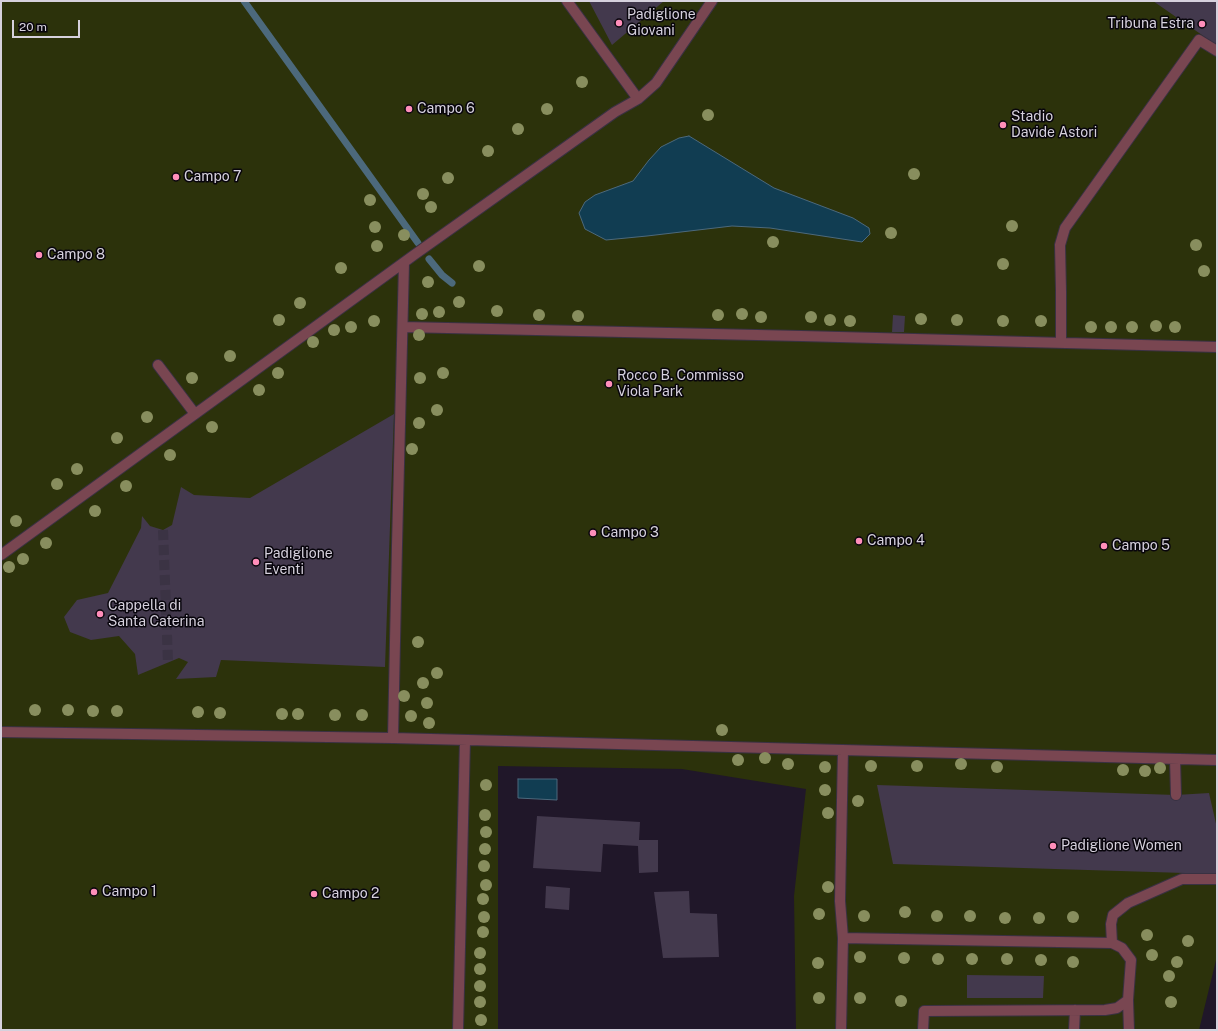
<!DOCTYPE html>
<html>
<head>
<meta charset="utf-8">
<style>
	body { margin:0 }
	#map { position:relative; width:1218px; height:1031px; overflow:hidden; background:#201729; font-family:"Public Sans",sans-serif }
	canvas { display:block }
	.frame { position:absolute; inset:0; border:2px solid #d6d1dd; pointer-events:none }
	.scale { position:absolute; left:12px; top:20px; width:68px; height:18px; box-sizing:border-box; border:2px solid #d6d1dd; border-top:0; padding-left:5px; font-size:12px; line-height:14px; white-space:nowrap; color:#d6d1dd; -webkit-text-stroke:3px #08050c; paint-order:stroke }
</style>
</head>
<body>
<div id="map">
<canvas width="1218" height="1031"></canvas>
<div class="frame"></div>
<div class="scale">20 m</div>
</div>
<script>
const context = document.querySelector('canvas').getContext('2d');
context.lineJoin = 'round';
function fill(path, color) {
  context.fillStyle = color;
  context.fill(path, 'evenodd');
}
function toPath(rows) {
  const path = new Path2D();
  for (const r of rows) {
    path.moveTo(r[0], r[1]);
    for (let i = 2; i < r.length; i += 2) path.lineTo(r[i], r[i + 1]);
  }
  return path;
}
function stroke(path, color, width, dash) {
  context.strokeStyle = color;
  context.lineWidth = width;
  context.lineCap = dash ? 'butt' : 'round';
  context.setLineDash(dash || []);
  context.stroke(path);
}
function label(font, color, halo, rows, align = 'center') {
  context.font = font + ' "Public Sans",sans-serif';
  context.lineWidth = 3;
  context.setLineDash([]);
  context.textBaseline = 'middle';
  context.strokeStyle = halo;
  context.fillStyle = color;
  for (const [text, x, y, turn = 0] of rows) {
    context.save();
    context.translate(x, y);
    context.rotate((+turn || 0) * Math.PI / 180);
    context.textAlign = isNaN(turn) ? turn : align;
    if (halo) context.strokeText(text, 0, 0);
    context.fillText(text, 0, 0);
    context.restore();
  }
}
fill(toPath([
	[1,1,1217,1,1217,956,1199,1030,796,1030,794,896,806,789,682,769,498,766,498,1030,1,1030]
]), '#2c320b');
const water = toPath([
	[689,136,774,188,853,218,869,228,870,234,862,242,770,228,732,226,647,236,606,240,585,229,579,213,585,202,595,195,633,181,649,160,661,147,679,138,689,136],
	[518,779,557,779,557,800,518,798,518,779]
]);
fill(water, '#113d52');
stroke(water, '#4c697c', 1);
stroke(toPath([
	[244,1,418,243],
	[429,259,442,275,452,283]
]), '#4c697c', 7);
fill(toPath([
	[589,1,664,1,612,45],
	[1153,1,1217,1,1217,46,1202,35],
	[893,315,905,316,904,332,892,332],
	[394,414,385,667,221,660,216,677,176,679,188,662,179,658,138,675,135,654,119,636,91,640,70,632,64,617,77,600,108,593,141,528,142,516,150,526,163,530,172,525,181,487,194,495,250,498],
	[877,785,1176,795,1209,793,1217,828,1217,874,893,864],
	[537,816,640,822,639,840,658,840,658,872,639,873,638,846,603,844,601,872,533,868],
	[546,886,570,888,569,910,545,908],
	[689,891,690,913,717,914,719,957,663,958,654,892],
	[967,975,1044,976,1043,998,967,998]
]), '#43394d');
stroke(toPath([
	[163,530,168,662]
]), '#3b3344', 10, [10, 5]);
const minor = toPath([
	[567,1,638,99],
	[403,327,801,336,1217,347],
	[1061,343,1061,291,1060,245,1065,228,1199,40,1217,51],
	[158,365,195,414],
	[1,555,414,255,615,112,638,99,656,83,712,1],
	[1,732,393,738,397,545,404,263],
	[393,738,1217,760],
	[843,750,840,901,843,938],
	[1175,759,1176,795],
	[1128,1000,1129,1030],
	[458,1030,465,740],
	[841,1030,843,938,1112,943,1111,924,1113,915,1128,903,1182,879,1217,879],
	[923,1030,924,1011,1105,1010,1117,1008,1128,1000,1131,960,1122,948,1112,943],
	[1074,1030,1075,1010]
]);
stroke(minor, '#393142', 12);
stroke(minor, '#794651', 10);
context.fillStyle = '#888e5e';
for (const [x, y] of [
	[582,82],
	[547,109],
	[708,115],
	[518,129],
	[488,151],
	[914,174],
	[448,178],
	[423,194],
	[370,200],
	[431,207],
	[1012,226],
	[375,227],
	[891,233],
	[404,235],
	[773,242],
	[1196,245],
	[377,246],
	[1003,264],
	[479,266],
	[341,268],
	[1204,271],
	[428,282],
	[459,302],
	[300,303],
	[497,311],
	[439,312],
	[422,314],
	[742,314],
	[539,315],
	[718,315],
	[578,316],
	[761,317],
	[811,317],
	[921,319],
	[279,320],
	[830,320],
	[957,320],
	[374,321],
	[850,321],
	[1003,321],
	[1041,321],
	[1156,326],
	[351,327],
	[1091,327],
	[1111,327],
	[1132,327],
	[1175,327],
	[334,330],
	[419,335],
	[313,342],
	[230,356],
	[278,373],
	[443,373],
	[192,378],
	[420,378],
	[259,390],
	[437,410],
	[147,417],
	[419,423],
	[212,427],
	[117,438],
	[412,449],
	[170,455],
	[77,469],
	[57,484],
	[126,486],
	[95,511],
	[16,521],
	[46,543],
	[23,559],
	[9,567],
	[418,642],
	[437,673],
	[423,683],
	[404,696],
	[427,703],
	[35,710],
	[68,710],
	[93,711],
	[117,711],
	[198,712],
	[220,713],
	[282,714],
	[298,714],
	[335,715],
	[362,715],
	[411,716],
	[429,723],
	[722,730],
	[765,758],
	[738,760],
	[788,764],
	[961,764],
	[871,766],
	[917,766],
	[825,767],
	[997,767],
	[1160,768],
	[1123,770],
	[1145,771],
	[486,785],
	[825,790],
	[858,801],
	[828,813],
	[485,815],
	[486,832],
	[485,849],
	[484,866],
	[486,885],
	[828,887],
	[483,899],
	[905,912],
	[819,914],
	[864,916],
	[937,916],
	[970,916],
	[484,917],
	[1073,917],
	[1005,918],
	[1039,918],
	[483,932],
	[1147,935],
	[1188,941],
	[480,953],
	[1152,955],
	[860,957],
	[904,958],
	[938,959],
	[972,959],
	[1007,959],
	[1041,960],
	[1073,962],
	[1177,962],
	[818,963],
	[480,969],
	[1169,976],
	[480,986],
	[819,998],
	[860,998],
	[901,1001],
	[480,1002],
	[1171,1002],
	[481,1020]
]) {
  context.beginPath();
  context.arc(x, y, 6, 0, 2 * Math.PI);
  context.fill();
}
for (const [x, y, r, color] of [
	[619,23,4,"#ff8eba"],
	[1202,24,4,"#ff8eba"],
	[409,109,4,"#ff8eba"],
	[1003,125,4,"#ff8eba"],
	[176,177,4,"#ff8eba"],
	[39,255,4,"#ff8eba"],
	[609,384,4,"#ff8eba"],
	[593,533,4,"#ff8eba"],
	[859,541,4,"#ff8eba"],
	[1104,546,4,"#ff8eba"],
	[256,562,4,"#ff8eba"],
	[100,614,4,"#ff8eba"],
	[1053,846,4,"#ff8eba"],
	[94,892,4,"#ff8eba"],
	[314,894,4,"#ff8eba"]
]) {
  const dot = new Path2D();
  dot.arc(x, y, r, 0, 2 * Math.PI);
  context.fillStyle = color;
  context.fill(dot);
  stroke(dot, '#08050c', 1.5);
}
label('14px', '#d6d1dd', '#08050c', [
	["Padiglione",627,15],
	["Giovani",627,31],
	["Tribuna Estra",1194,24,"right"],
	["Campo 6",417,109],
	["Stadio",1011,117],
	["Davide Astori",1011,133],
	["Campo 7",184,177],
	["Campo 8",47,255],
	["Rocco B. Commisso",617,376],
	["Viola Park",617,392],
	["Campo 3",601,533],
	["Campo 4",867,541],
	["Campo 5",1112,546],
	["Padiglione",264,554],
	["Eventi",264,570],
	["Cappella di",108,606],
	["Santa Caterina",108,622],
	["Padiglione Women",1061,846],
	["Campo 1",102,892],
	["Campo 2",322,894]
], 'left');
</script>
</body>
</html>
